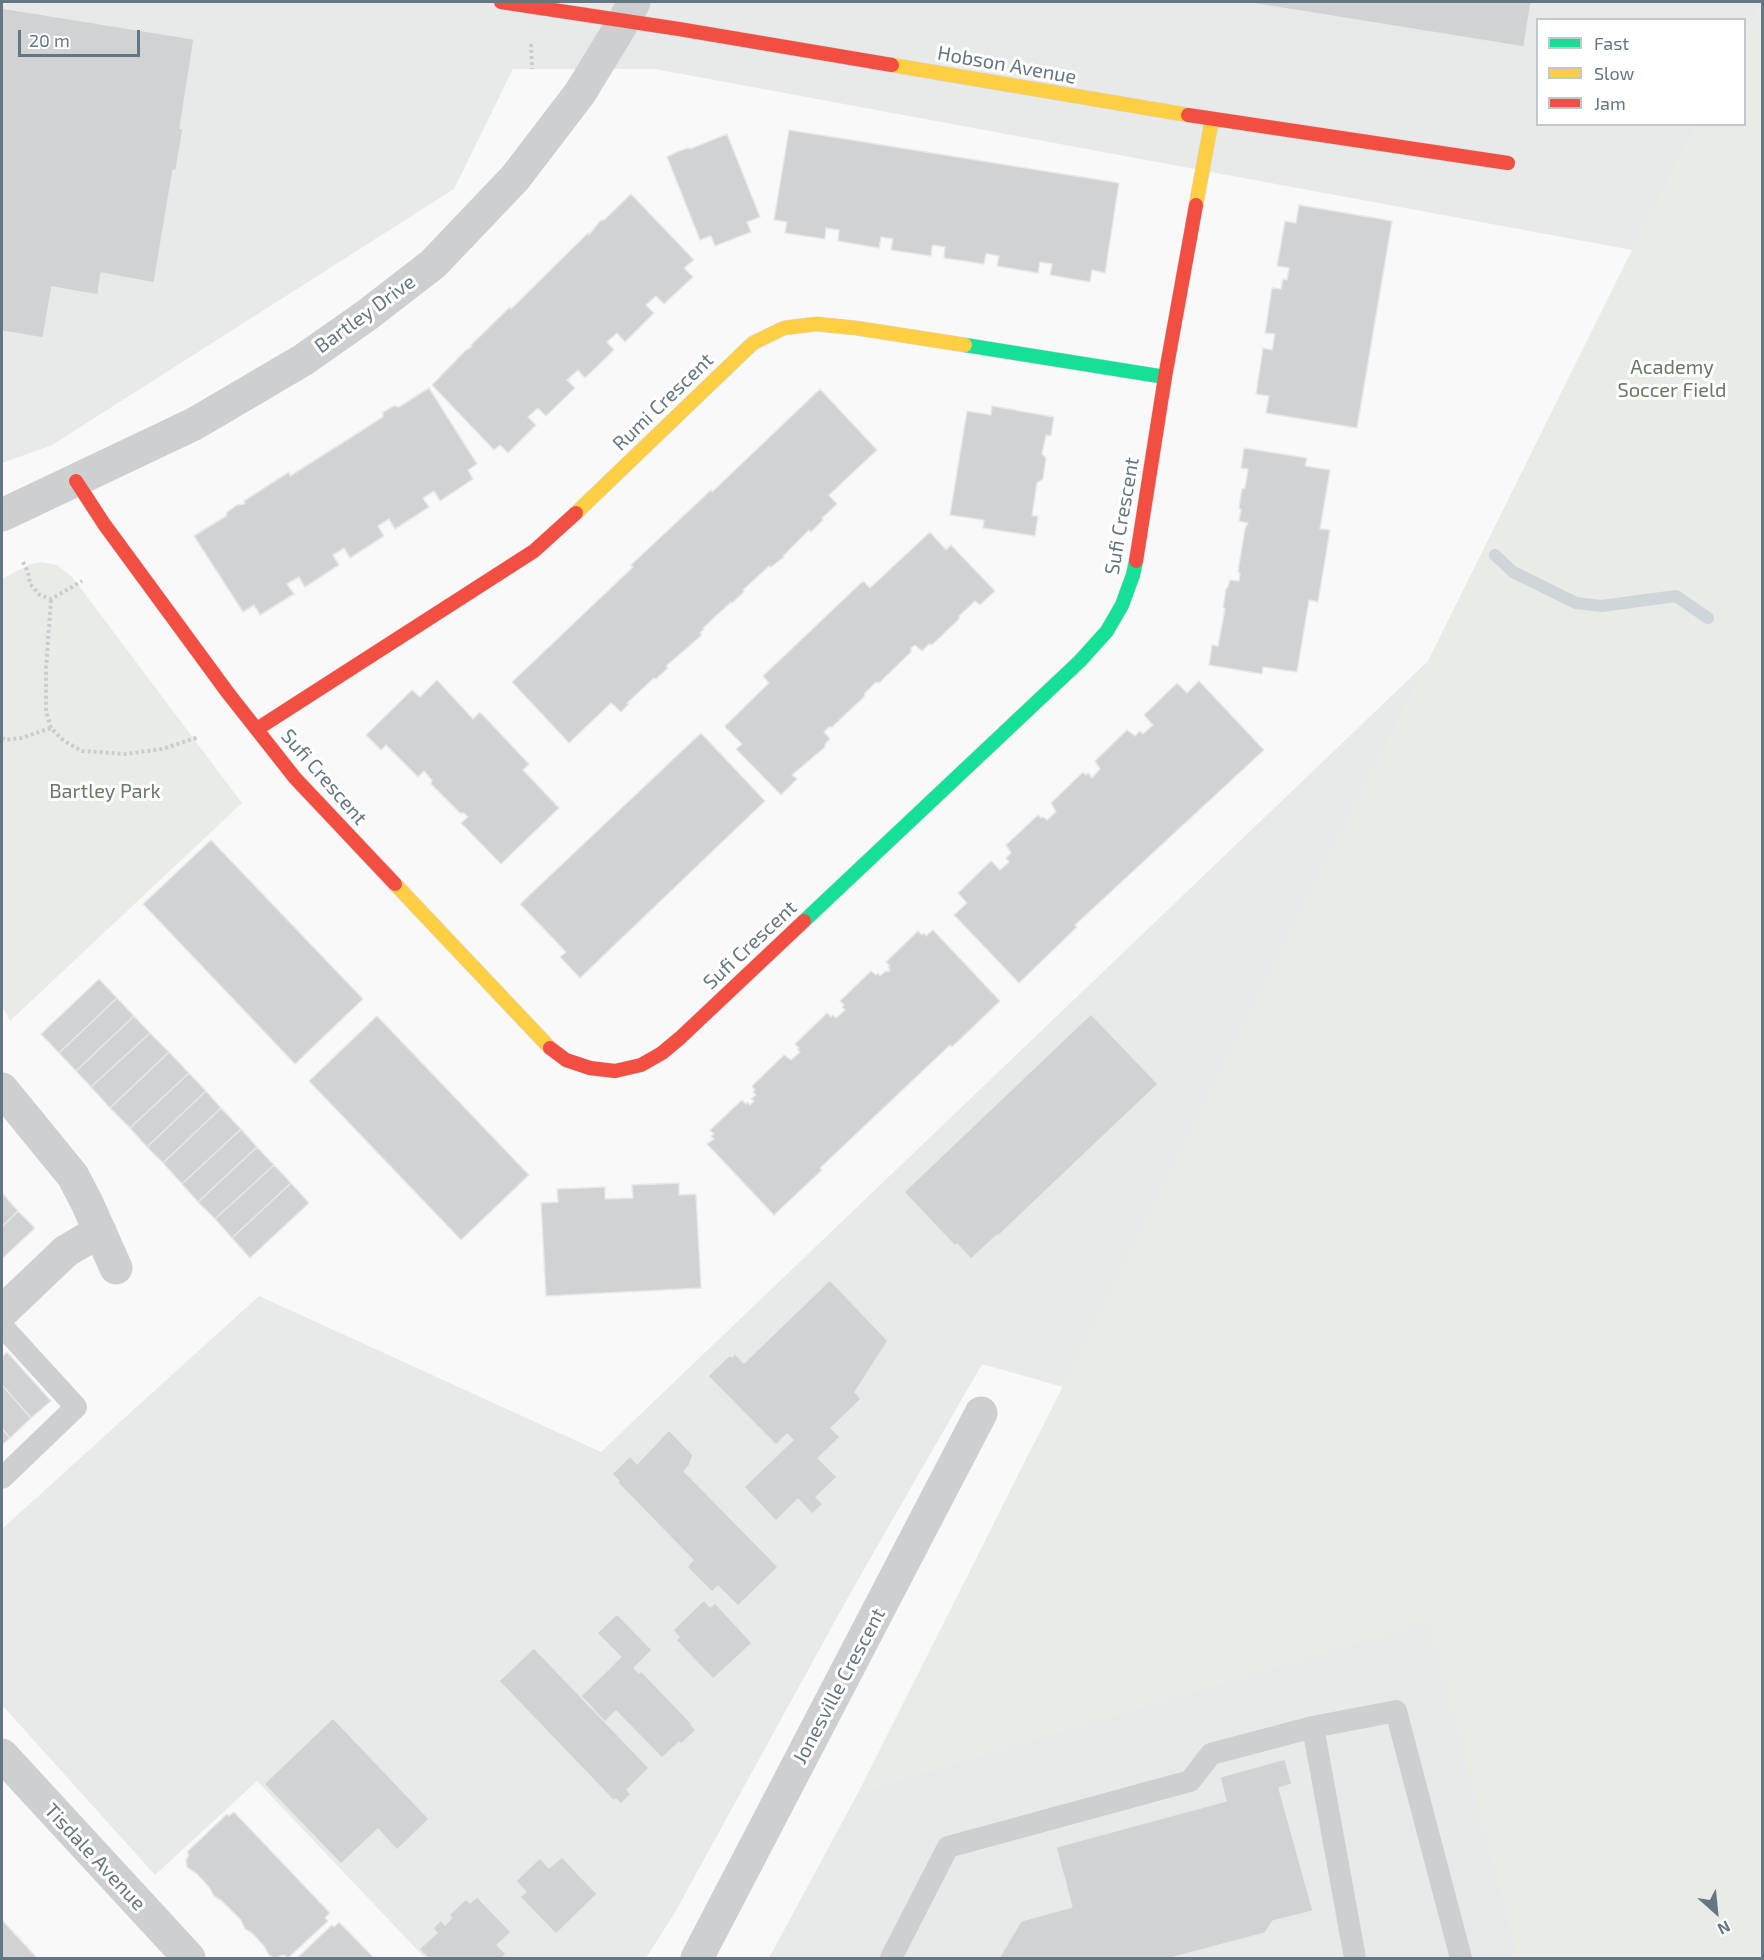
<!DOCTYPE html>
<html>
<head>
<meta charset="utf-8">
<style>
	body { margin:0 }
	#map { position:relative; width:1764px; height:1960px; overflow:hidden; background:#f9f9f9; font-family:"Exo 2",sans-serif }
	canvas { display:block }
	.frame { position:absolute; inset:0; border:3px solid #657683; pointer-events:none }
	.legend { position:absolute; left:1536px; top:18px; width:210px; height:108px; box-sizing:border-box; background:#fff; border:2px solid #c1c8cd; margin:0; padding:8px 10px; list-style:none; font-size:18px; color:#657683 }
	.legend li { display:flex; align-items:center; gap:12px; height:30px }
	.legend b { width:30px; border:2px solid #c1c8cd }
	.north { position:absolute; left:1686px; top:1882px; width:60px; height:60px; -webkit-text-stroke:4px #fff; paint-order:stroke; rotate:153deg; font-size:16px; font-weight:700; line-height:24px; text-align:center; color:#657683 }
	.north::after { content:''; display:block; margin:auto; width:21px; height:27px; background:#657683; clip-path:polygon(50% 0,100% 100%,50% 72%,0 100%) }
	.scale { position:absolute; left:18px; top:30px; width:122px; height:27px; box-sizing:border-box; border:3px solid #657683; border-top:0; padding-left:8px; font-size:18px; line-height:21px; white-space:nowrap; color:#657683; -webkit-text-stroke:4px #fff; paint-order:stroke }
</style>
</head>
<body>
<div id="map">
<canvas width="1764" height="1960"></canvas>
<div class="frame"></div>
<ul class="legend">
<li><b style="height:8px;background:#16e098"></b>Fast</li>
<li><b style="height:8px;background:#ffcf43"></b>Slow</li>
<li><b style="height:8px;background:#f24e42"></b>Jam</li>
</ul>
<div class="north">N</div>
<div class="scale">20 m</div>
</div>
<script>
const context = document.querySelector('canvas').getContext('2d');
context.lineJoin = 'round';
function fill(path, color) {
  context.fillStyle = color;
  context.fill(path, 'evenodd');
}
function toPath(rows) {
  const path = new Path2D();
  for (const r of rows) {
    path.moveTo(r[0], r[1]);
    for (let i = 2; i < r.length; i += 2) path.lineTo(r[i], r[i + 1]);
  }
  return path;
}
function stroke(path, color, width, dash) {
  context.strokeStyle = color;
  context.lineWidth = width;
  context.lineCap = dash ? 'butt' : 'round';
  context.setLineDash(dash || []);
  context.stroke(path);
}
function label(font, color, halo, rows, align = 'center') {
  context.font = font + ' "Exo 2",sans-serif';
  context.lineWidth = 6;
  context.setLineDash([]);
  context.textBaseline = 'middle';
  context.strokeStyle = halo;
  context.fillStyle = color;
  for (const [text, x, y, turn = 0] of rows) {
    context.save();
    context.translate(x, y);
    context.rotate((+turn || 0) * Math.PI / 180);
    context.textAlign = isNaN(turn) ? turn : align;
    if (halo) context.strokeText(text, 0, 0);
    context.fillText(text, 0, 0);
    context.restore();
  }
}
fill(toPath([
	[2,2,1762,2,1745,36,1744,20,1538,20,1538,124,1698,125,1632,250,655,69,513,69,454,189,52,445,2,463],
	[1428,661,1063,1387,982,1364,851,1592,674,1914,646,1958,425,1958,257,1781,155,1875,2,1705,2,1529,259,1296,601,1452],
	[1429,1622,1519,1958,769,1958,859,1791]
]), '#e8e9e9');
fill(toPath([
	[1762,2,1762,1958,1519,1958,1428,1623,859,1791,1428,661,1632,250,1698,125,1744,124,1745,36],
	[42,562,57,565,73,578,242,803,10,1021,2,1006,2,579,30,564]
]), '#e8ebe6');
stroke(toPath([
	[1495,555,1513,572,1576,603,1602,606,1676,596,1708,618]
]), '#ced6d9', 12);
const building = toPath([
	[1244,2,1531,2,1524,47,1244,2],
	[2,8,194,39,180,128,183,129,176,170,173,170,154,283,101,273,98,295,52,287,43,338,2,331,2,8],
	[789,130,1119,183,1105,273,1092,270,1090,282,1050,275,1052,264,1040,262,1038,273,997,266,999,256,988,254,986,254,984,264,944,258,945,247,934,245,932,246,931,256,891,250,893,239,881,237,879,248,838,241,839,230,826,228,825,239,785,233,787,222,774,220,789,130],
	[727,134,760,217,747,222,751,232,715,246,711,236,700,240,667,157,677,152,688,148,690,149,727,134],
	[631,194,694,260,684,268,693,277,664,304,656,296,646,305,654,313,625,342,617,333,607,342,614,350,585,378,578,370,567,380,575,388,546,416,538,408,528,417,536,425,508,453,500,445,494,450,432,385,466,350,470,348,472,346,471,345,510,307,511,309,588,233,589,235,600,221,604,220,631,194],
	[1299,205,1392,221,1357,428,1266,413,1269,396,1256,394,1263,348,1272,350,1275,334,1265,333,1272,288,1281,289,1283,279,1287,280,1289,268,1277,266,1285,221,1296,223,1299,205],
	[429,388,477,464,468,470,473,479,440,501,434,491,423,498,429,507,395,529,389,519,378,526,384,536,350,558,344,548,333,555,339,565,305,587,299,577,287,584,294,594,260,615,254,605,243,612,194,536,226,516,227,512,237,505,245,504,244,501,289,472,290,476,383,417,383,412,394,406,399,407,429,388],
	[820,389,877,450,829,495,837,504,822,518,823,520,811,532,809,530,783,556,784,557,771,567,769,566,743,590,744,592,732,603,731,602,703,628,704,629,700,633,702,635,666,666,668,668,656,679,654,678,627,703,629,704,621,712,611,703,569,743,512,682,633,567,631,565,711,490,712,492,820,389],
	[992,406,1054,417,1051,436,1046,435,1042,454,1046,458,1043,479,1037,483,1032,516,1038,516,1035,536,983,528,984,520,950,515,967,411,991,415,992,406],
	[1244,448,1307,458,1305,466,1330,470,1320,529,1330,530,1318,602,1309,600,1297,672,1263,667,1262,674,1209,665,1212,645,1218,646,1225,609,1223,607,1226,589,1228,587,1230,580,1239,581,1240,574,1238,571,1245,529,1248,523,1239,521,1241,510,1239,508,1242,489,1245,488,1248,469,1241,468,1244,448],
	[930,532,946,550,951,545,995,591,980,605,975,601,959,616,959,619,932,645,929,644,922,651,915,645,911,648,911,652,879,683,876,682,865,693,864,697,832,727,829,727,824,732,830,739,825,744,825,747,792,775,797,779,781,795,736,749,742,744,725,727,726,725,769,683,763,676,863,581,870,588,930,532],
	[437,680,473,719,480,712,529,764,523,770,559,808,501,864,461,823,468,817,464,813,460,813,431,784,432,780,424,771,418,777,386,745,381,750,366,735,412,690,420,697,437,680],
	[1199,681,1264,750,1075,925,1077,927,1019,983,954,915,967,903,958,893,991,861,1000,870,1009,862,1006,858,1011,853,1006,845,1038,815,1041,818,1043,817,1047,820,1056,812,1051,803,1083,772,1086,775,1088,773,1092,778,1100,769,1095,761,1127,730,1135,736,1140,731,1143,734,1153,725,1144,715,1177,683,1187,693,1199,681],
	[701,733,765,801,580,978,560,957,566,952,520,904,701,733],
	[211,840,363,999,295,1064,143,904,211,840],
	[933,930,1000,1001,952,1047,950,1045,820,1168,822,1170,774,1215,707,1144,714,1139,711,1136,714,1134,710,1130,742,1100,746,1104,747,1102,750,1105,754,1101,751,1099,756,1095,753,1092,755,1090,752,1086,784,1055,791,1060,800,1052,797,1049,799,1048,795,1044,827,1013,831,1017,833,1015,836,1018,845,1010,842,1007,844,1005,840,1001,871,971,876,975,878,973,880,976,886,971,888,972,890,970,888,967,890,966,886,962,918,931,922,935,924,933,926,936,933,930],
	[99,979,117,998,59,1053,41,1034,99,979],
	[117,998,134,1016,76,1071,59,1053,117,998],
	[1091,1014,1158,1084,998,1236,997,1235,971,1259,957,1244,955,1246,904,1192,1091,1014],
	[134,1016,150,1033,91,1087,76,1071,134,1016],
	[377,1016,529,1175,461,1240,309,1081,377,1016],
	[150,1033,169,1052,110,1108,91,1087,150,1033],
	[169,1052,189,1073,130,1128,110,1108,169,1052],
	[189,1073,206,1091,147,1147,130,1128,189,1073],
	[206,1091,221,1108,163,1163,147,1147,206,1091],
	[221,1108,241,1129,182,1184,163,1163,221,1108],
	[241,1129,257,1147,198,1202,182,1184,241,1129],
	[257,1147,274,1165,215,1219,198,1202,257,1147],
	[274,1165,291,1183,232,1238,215,1219,274,1165],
	[291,1183,309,1203,250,1258,232,1238,291,1183],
	[679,1183,679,1195,696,1194,701,1288,546,1296,541,1203,558,1202,557,1189,605,1187,605,1199,633,1198,632,1185,679,1183],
	[2,1193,18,1211,2,1227,2,1193],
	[18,1211,35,1228,2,1259,2,1227,18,1211],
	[830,1280,888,1341,855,1392,861,1399,831,1428,840,1437,818,1458,837,1477,816,1497,823,1504,812,1514,798,1499,776,1521,744,1487,793,1440,787,1434,776,1445,708,1376,730,1355,732,1357,735,1354,744,1363,830,1280],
	[7,1352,51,1401,31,1418,2,1385,2,1357,7,1352],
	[2,1385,31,1418,10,1438,2,1428,2,1385],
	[2,1428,10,1438,2,1445,2,1428],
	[669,1430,693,1455,689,1466,684,1471,778,1567,738,1606,718,1586,712,1592,687,1567,693,1560,618,1483,619,1481,612,1474,630,1456,637,1464,669,1430],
	[704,1600,710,1607,715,1603,752,1643,713,1679,676,1640,679,1637,673,1630,704,1600],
	[617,1614,652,1650,634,1668,639,1673,641,1671,692,1724,691,1725,696,1730,681,1744,679,1742,662,1758,616,1711,605,1722,581,1696,621,1657,597,1633,617,1614],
	[534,1648,649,1768,627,1790,631,1794,621,1804,616,1799,614,1801,499,1681,534,1648],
	[333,1718,429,1819,397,1850,378,1829,341,1864,264,1784,333,1718],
	[1285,1759,1292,1784,1279,1788,1313,1911,1273,1921,1265,1933,1171,1958,999,1958,1021,1921,1072,1907,1056,1847,1226,1801,1220,1777,1285,1759],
	[234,1812,330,1913,325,1918,328,1921,288,1958,284,1955,274,1958,269,1955,264,1946,252,1933,245,1929,241,1920,222,1901,214,1896,209,1887,197,1874,187,1867,186,1860,189,1855,187,1852,227,1814,229,1816,234,1812],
	[562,1857,597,1894,556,1934,520,1897,526,1892,516,1881,540,1858,549,1868,562,1857],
	[477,1897,511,1932,497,1945,506,1954,502,1958,428,1958,419,1949,437,1933,433,1928,441,1920,445,1925,452,1918,449,1915,466,1899,470,1903,477,1897],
	[2,1920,37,1958,2,1958,2,1920],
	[339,1922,374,1958,297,1958,332,1925,334,1927,339,1922]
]);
fill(building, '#d0d2d3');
stroke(building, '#e8e8e8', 1.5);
const fast = toPath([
	[965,345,1165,377],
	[804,921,1080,661,1107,631,1122,605,1133,575,1136,561]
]);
const slow = toPath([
	[892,65,1188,115],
	[1196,205,1212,119],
	[576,513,753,343,784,328,816,324,856,328,965,345],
	[395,884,550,1048]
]);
const jam = toPath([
	[501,2,679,29,892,65],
	[1188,115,1508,163],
	[76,481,104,524,228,693,295,778,395,884],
	[1136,561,1165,377,1196,205],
	[257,729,534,551,576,513],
	[550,1048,566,1060,590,1068,615,1071,641,1065,662,1053,680,1038,804,921]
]);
stroke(fast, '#d5d6d7', 15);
stroke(slow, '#d5d6d7', 15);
stroke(jam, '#d5d6d7', 15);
stroke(toPath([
	[531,44,532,69],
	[23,562,28,572,30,584,40,595,51,599,82,581],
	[51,728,46,711,46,669,51,599],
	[2,738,5,740,21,738,51,728,64,741,82,751,125,754,162,749,199,737]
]), '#cbcccd', 4, [3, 3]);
stroke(toPath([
	[2,1326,76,1407,2,1478],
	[1313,1727,1396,1711,1461,1958],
	[891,1958,948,1847,1190,1781,1211,1754,1313,1727,1355,1958]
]), '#cecfd0', 22);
stroke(toPath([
	[2,515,194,424,303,360,367,315,433,264,515,178,580,93,624,21,634,2],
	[2,1089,73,1176,87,1203,116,1268],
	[2,1312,66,1251,100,1231],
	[2,1755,189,1958],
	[697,1958,981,1413]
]), '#cecfd0', 33);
stroke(fast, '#16e098', 14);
stroke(slow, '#ffcf43', 14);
stroke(jam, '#f24e42', 14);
label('20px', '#657683', '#fff', [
	["Hobson Avenue",1007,65,10],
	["Bartley Drive",365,314,-36],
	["Rumi Crescent",663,402,-44],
	["Sufi Crescent",1122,516,-80],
	["Sufi Crescent",324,777,49],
	["Sufi Crescent",750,945,-43],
	["Jonesville Crescent",839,1686,-62],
	["Tisdale Avenue",95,1857,47]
]);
label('20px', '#687a64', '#fff', [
	["Academy",1672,367],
	["Soccer Field",1672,390],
	["Bartley Park",105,791]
]);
</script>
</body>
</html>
